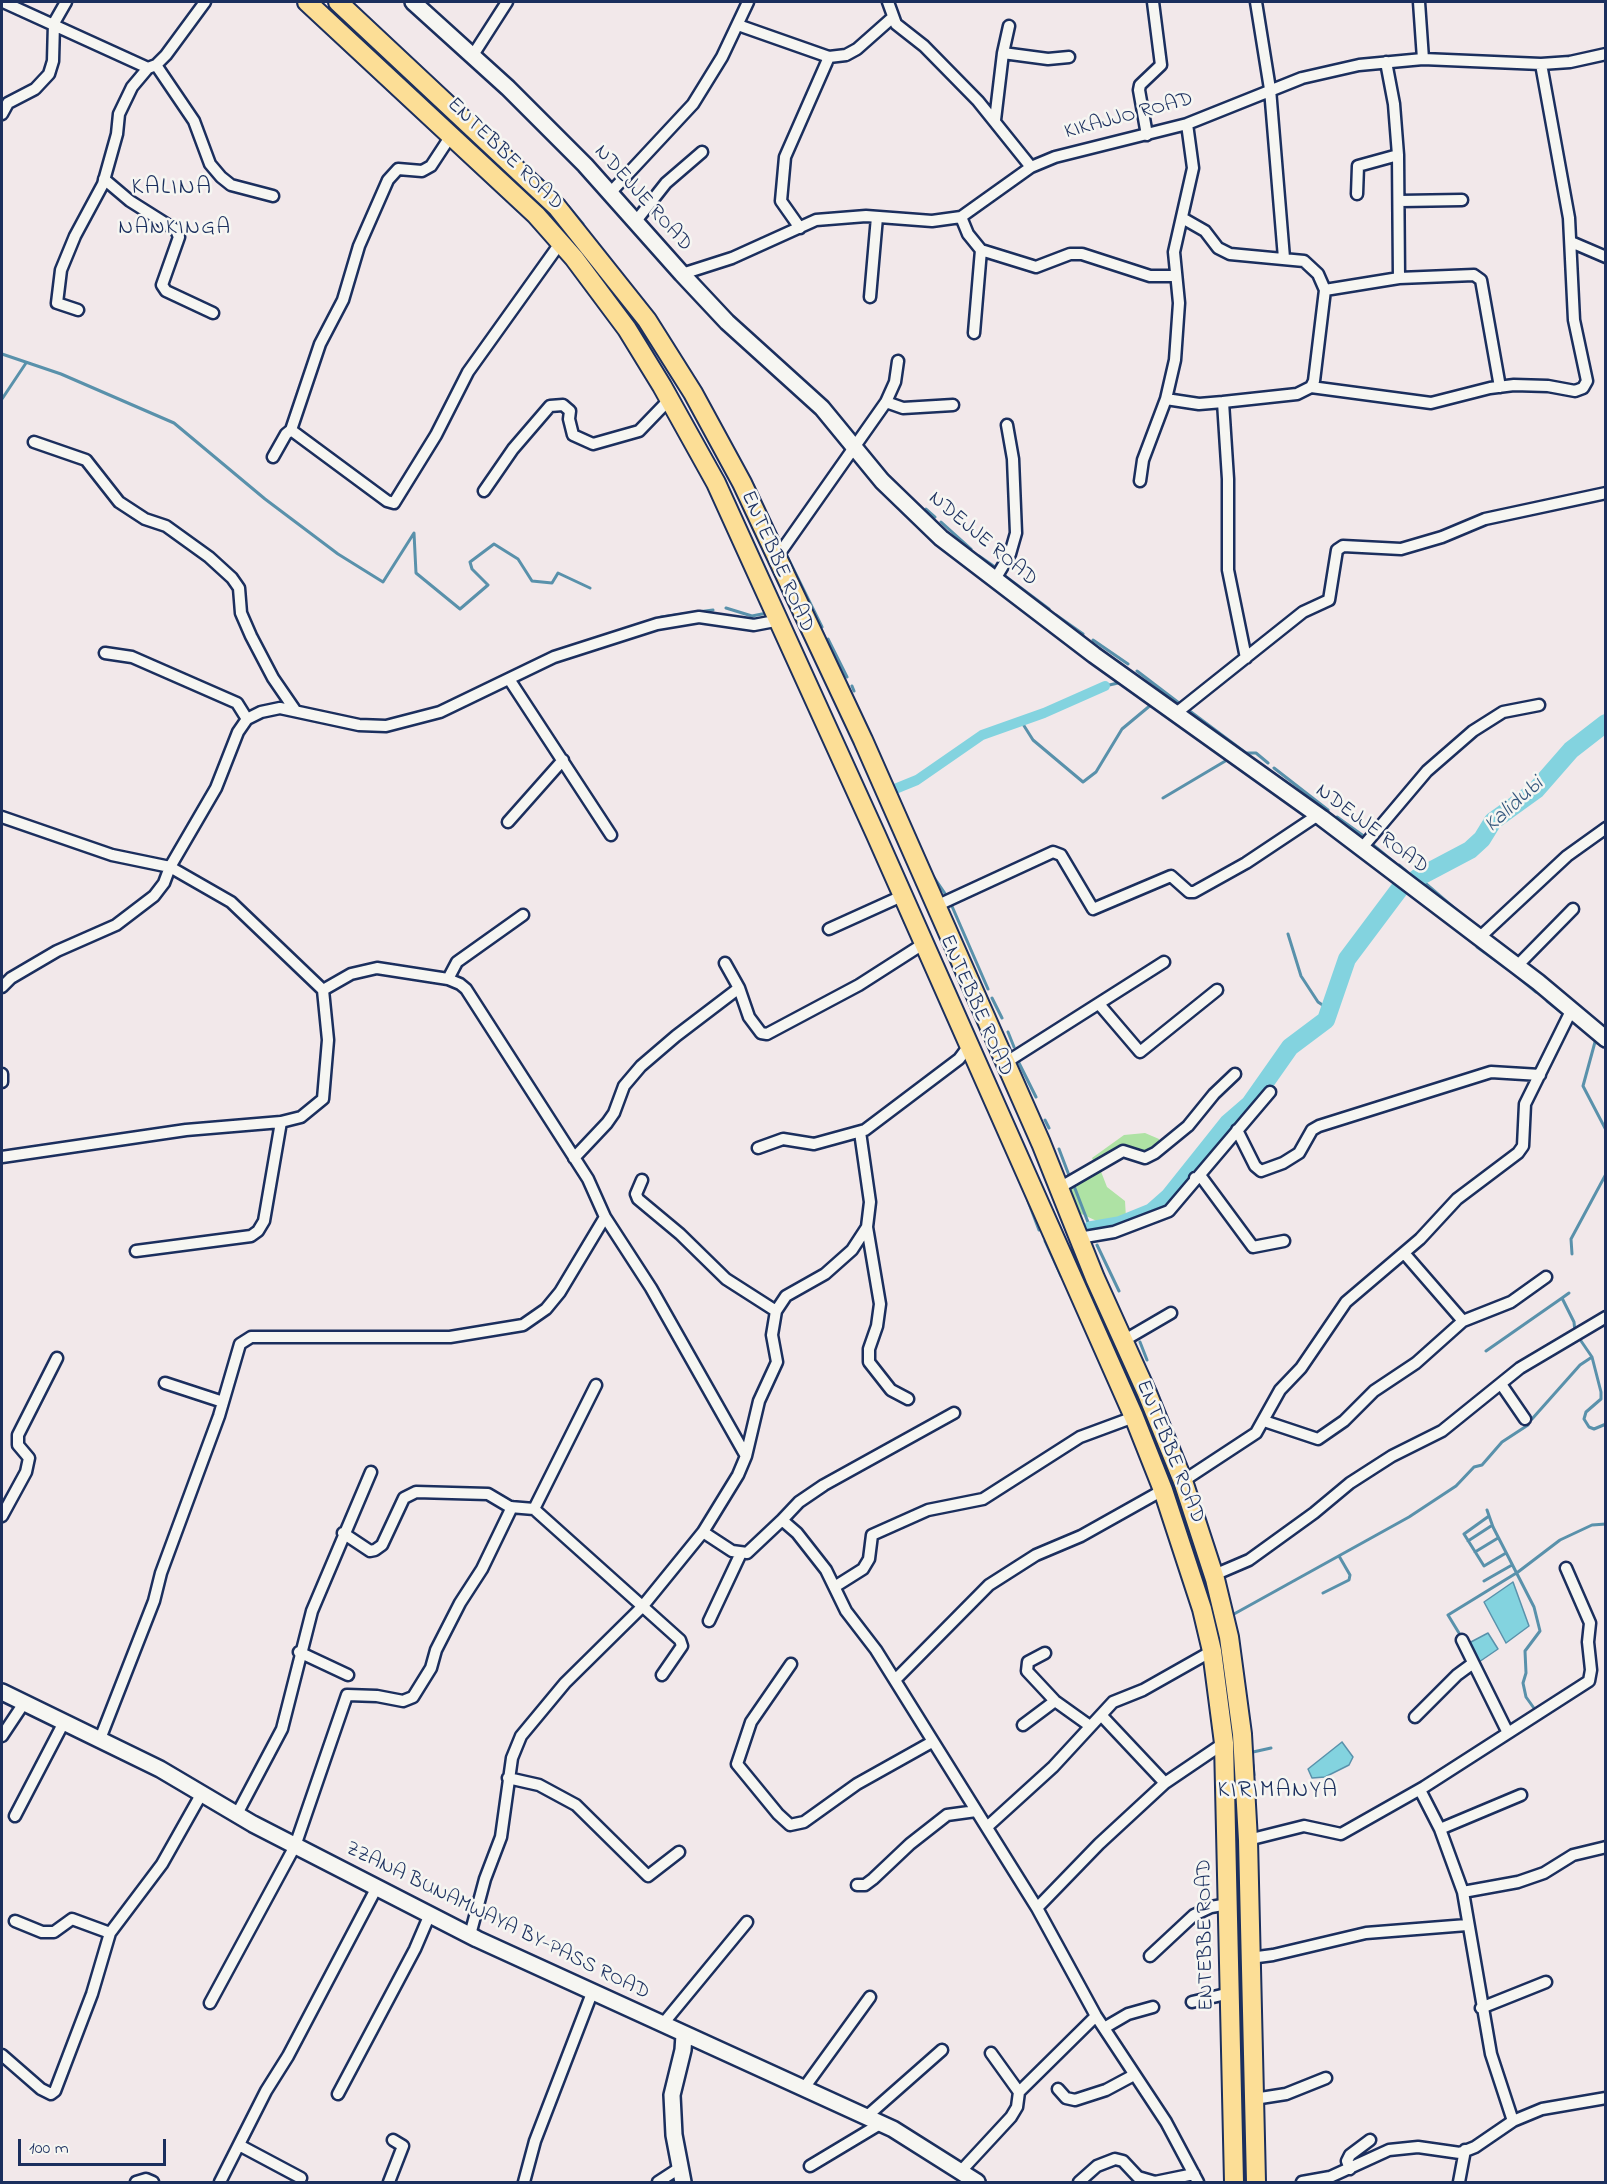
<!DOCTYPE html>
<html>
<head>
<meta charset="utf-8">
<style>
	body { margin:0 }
	#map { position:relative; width:1607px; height:2184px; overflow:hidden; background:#f2e8ea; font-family:"Indie Flower",sans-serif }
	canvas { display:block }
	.frame { position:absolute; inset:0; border:3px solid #1b2f5e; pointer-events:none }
	.scale { position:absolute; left:18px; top:2139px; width:148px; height:27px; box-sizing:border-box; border:3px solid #1b2f5e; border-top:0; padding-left:8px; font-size:18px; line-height:21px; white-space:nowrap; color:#1b2f5e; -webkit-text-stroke:4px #f6f6f2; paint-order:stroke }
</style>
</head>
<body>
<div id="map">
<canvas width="1607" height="2184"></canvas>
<div class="frame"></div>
<div class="scale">100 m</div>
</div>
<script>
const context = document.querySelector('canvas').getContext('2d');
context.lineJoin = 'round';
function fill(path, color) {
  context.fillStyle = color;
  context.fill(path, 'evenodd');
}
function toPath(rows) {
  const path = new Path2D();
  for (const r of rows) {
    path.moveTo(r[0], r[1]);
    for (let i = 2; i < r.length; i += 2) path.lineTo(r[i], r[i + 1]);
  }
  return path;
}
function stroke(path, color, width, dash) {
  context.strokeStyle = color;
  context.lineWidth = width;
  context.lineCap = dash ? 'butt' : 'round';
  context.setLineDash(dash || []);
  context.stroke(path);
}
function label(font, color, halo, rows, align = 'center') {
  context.font = font + ' "Indie Flower",sans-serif';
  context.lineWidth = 5;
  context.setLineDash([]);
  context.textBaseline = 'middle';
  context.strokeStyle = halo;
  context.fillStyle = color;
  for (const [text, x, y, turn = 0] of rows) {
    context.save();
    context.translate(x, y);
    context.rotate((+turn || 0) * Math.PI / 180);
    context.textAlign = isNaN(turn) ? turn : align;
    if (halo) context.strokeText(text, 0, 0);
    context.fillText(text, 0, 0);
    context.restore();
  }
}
fill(toPath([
	[1145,1133,1159,1139,1160,1146,1143,1155,1125,1149,1094,1162,1092,1158,1124,1135],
	[1100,1169,1107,1187,1125,1201,1126,1218,1117,1224,1101,1223,1073,1210,1063,1183]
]), '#aee2a4');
const water = toPath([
	[1513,1582,1529,1626,1506,1643,1484,1602,1513,1582],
	[1488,1633,1498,1649,1479,1662,1469,1643,1488,1633],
	[1342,1742,1353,1757,1349,1765,1325,1777,1312,1778,1308,1769,1342,1742]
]);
fill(water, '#83d3df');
stroke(water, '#5991ab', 1.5);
stroke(toPath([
	[541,179,548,187],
	[568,206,583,224],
	[2,354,61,374,174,423,265,499,338,554,383,582,414,533,416,573,460,609,488,585,472,569,470,562,494,544,518,559,532,581,552,583,558,573,590,588],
	[2,399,26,363],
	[926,509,935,517],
	[905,514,912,520],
	[941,522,971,549],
	[785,552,822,627],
	[979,556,995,567],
	[1005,576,1049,609],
	[726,608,752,616,767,613],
	[1056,615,1083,634],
	[661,617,713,610],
	[828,639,847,677],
	[1093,640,1128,664],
	[1137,671,1179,703],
	[852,686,854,691],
	[1105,686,1118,683,1120,678],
	[1187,709,1246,753,1256,753,1268,763],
	[1021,721,1033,740,1083,782,1096,772,1122,729,1152,704],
	[1220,754,1254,779],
	[1274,768,1328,810],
	[1163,798,1227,760],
	[1337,817,1365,837],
	[1372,844,1395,863],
	[1399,865,1406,871],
	[931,873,946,895],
	[1425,883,1460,913],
	[951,904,988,989],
	[898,907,906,925],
	[1442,918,1473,943],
	[1288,934,1301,976,1318,1002,1330,1010],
	[1477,947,1506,968],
	[1513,973,1536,992],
	[992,998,1002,1018],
	[1547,1001,1562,1013],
	[1008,1032,1014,1047],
	[1606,1046,1595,1042,1583,1086,1606,1130],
	[1018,1061,1036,1097],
	[1045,1120,1049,1128],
	[1059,1149,1070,1178],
	[1074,1186,1091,1230],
	[1028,1201,1039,1230],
	[1045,1241,1061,1276],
	[1097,1245,1119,1291],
	[1572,1254,1571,1239,1606,1174],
	[1569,1293,1562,1298,1574,1322,1575,1332],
	[1579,1338,1592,1357,1601,1392,1601,1399,1586,1412,1584,1419,1589,1427,1594,1429,1606,1424],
	[1140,1342,1147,1360],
	[1486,1351,1562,1298],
	[1532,1419,1580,1365,1592,1357],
	[1487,1510,1493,1527,1534,1607,1540,1631,1525,1651,1526,1673,1523,1683,1526,1697,1536,1711],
	[1489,1516,1464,1534,1484,1566,1506,1553],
	[1468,1541,1491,1526],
	[1475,1552,1498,1538],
	[1484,1581,1512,1565],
	[1323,1593,1349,1580,1350,1575,1339,1556],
	[1234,1614,1409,1517,1456,1486,1474,1467,1482,1465,1502,1442,1528,1425],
	[1462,1638,1448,1615,1518,1572,1560,1540,1592,1525,1606,1524],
	[1253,1752,1271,1748],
	[1253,1765,1254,1775],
	[1437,1772,1504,1730],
	[1254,1789,1255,1800]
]), '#5991ab', 3);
stroke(toPath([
	[890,791,917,780,982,735,1044,713,1105,686]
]), '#83d3df', 10);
stroke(toPath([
	[1417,878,1470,850,1482,839,1493,821,1536,790,1571,750,1606,723],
	[1091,1230,1120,1225,1152,1212,1169,1197,1228,1123,1250,1104,1290,1047,1326,1020,1347,959,1401,887]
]), '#83d3df', 18);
const street = toPath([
	[3,2,148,68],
	[888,2,896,24,924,46,978,101,1031,167],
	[1256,2,1270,89,1284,258],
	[1419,2,1423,59],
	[738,25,829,57,846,55,857,49,892,18],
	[1003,53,1009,26],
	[473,55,507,2],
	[156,65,194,121,210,164,221,177,231,185,273,196],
	[2,114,8,103,35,89,49,74,53,61,54,23,66,2],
	[995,120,1003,53,1048,59,1069,57],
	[1147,135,1139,90,1140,85,1161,65,1153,2],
	[104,179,130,201,176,230,179,237,162,285,166,291,213,313],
	[611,192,693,104,722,57,748,2],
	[1357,194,1358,166,1398,155],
	[1400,201,1462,200],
	[961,217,968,234,981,250,1036,267,1070,254,1082,254,1150,276,1175,276],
	[1184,219,1205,231,1218,248,1230,254,1304,261,1318,274,1325,290,1314,381,1311,387,1297,394,1223,402,1228,479,1228,570,1246,658],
	[636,221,666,183,702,152],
	[800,228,781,201,785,157,829,57],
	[1571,242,1606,257],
	[682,274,732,258,816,220,866,216,932,221,961,217,1031,167,1055,157,1187,124,1302,78,1359,65,1423,59,1541,64,1570,62,1606,54],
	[1399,278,1474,275,1481,280,1500,387],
	[1325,290,1399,278,1398,155,1394,104,1386,62],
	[870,297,877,217],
	[78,310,57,303,61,270,75,236,103,184,117,134,119,114,132,87,148,68,156,65,166,55,205,2],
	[974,333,981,250],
	[1311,387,1431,403,1490,388,1514,385,1548,386,1575,391,1583,388,1587,381,1574,320,1569,218,1541,64],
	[1166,399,1199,404,1223,402],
	[886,402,903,408,953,405],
	[291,430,387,501,394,503,436,435,468,372,561,242],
	[34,442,86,460,119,502,145,519,166,526,209,557,232,578,239,588,241,613,251,636,273,678,295,710],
	[273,457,286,434,291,430,320,344,343,300,359,246,388,180,398,169,422,171,431,166,452,134],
	[1140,481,1143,460,1166,399,1175,360,1179,303,1174,252,1193,168,1187,124],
	[484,491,513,449,550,406,563,405,570,411,569,419,573,435,593,444,639,431,666,403,667,395],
	[777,557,886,402,895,382,898,361],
	[994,581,1010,554,1016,533,1013,459,1007,425],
	[105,653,132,657,237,703,247,719],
	[509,679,611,835],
	[1175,714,1303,612,1329,600,1337,550,1343,546,1401,549,1442,537,1485,519,1606,493],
	[2,817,112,855,170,867,231,902,323,990,328,1040,323,1099,301,1117,281,1122,186,1130,2,1157],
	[508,822,563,760],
	[1361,849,1427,771,1473,731,1503,712,1539,705],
	[936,906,1053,852,1061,855,1093,909,1171,876,1189,892,1194,892,1246,863,1318,815],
	[829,929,902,896],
	[1479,938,1567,856,1606,828],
	[1517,966,1573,909],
	[448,979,457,962,523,915],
	[2,987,11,978,57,951,116,925,154,896,164,883,170,867,216,788,238,732,247,719,261,712,280,708,359,725,386,726,440,712,554,657,657,624,699,617,754,625,775,621,775,618],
	[739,988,749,1017,761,1033,767,1034,859,985,923,944],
	[323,990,351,974,377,968,448,979,460,984,466,989,588,1179,605,1217,651,1288,746,1456],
	[1099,1004,1140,1052,1217,990],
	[1005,1063,1164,962],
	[2,1074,2,1082],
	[1237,1130,1255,1166,1261,1171,1283,1163,1299,1153,1312,1130,1319,1126,1491,1072,1540,1075],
	[758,1148,783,1139,814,1144,865,1130,959,1059,968,1047],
	[574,1158,607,1123,614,1113,624,1086,641,1066,676,1036,739,988,725,963],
	[1195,1178,1202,1178,1253,1247,1284,1241],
	[642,1180,636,1194,638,1199,680,1234,726,1279,776,1311],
	[1059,1188,1123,1151,1145,1158,1155,1153,1188,1126,1214,1094,1235,1074],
	[867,1227,880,1304,877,1326,869,1349,869,1362,891,1390,908,1399],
	[1079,1238,1114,1232,1169,1211,1270,1092],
	[136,1251,251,1236,258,1231,264,1221,281,1122],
	[1404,1253,1463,1321],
	[1123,1341,1171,1313],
	[165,1383,223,1402],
	[1501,1384,1525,1419],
	[1264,1421,1318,1439,1344,1421,1374,1391,1416,1363,1463,1321,1511,1302,1546,1277],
	[1183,1481,1256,1433,1280,1390,1301,1368,1346,1302,1420,1239,1457,1199,1518,1153,1523,1146,1525,1104,1572,1009],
	[534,1509,596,1385],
	[2,1516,26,1472,29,1458,18,1445,18,1435,57,1358],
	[782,1520,799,1502,824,1485,954,1413],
	[703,1532,732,1551,747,1553,782,1520,797,1533,826,1570,846,1611,876,1650,1037,1908,1096,2016,1166,2122,1198,2182],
	[343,1533,370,1551,375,1550,382,1545,404,1498,416,1492,488,1494,510,1507,534,1509,680,1640,682,1646,662,1675],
	[1214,1575,1249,1560,1314,1513,1350,1483,1392,1456,1442,1431,1520,1368,1606,1317],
	[836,1586,863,1569,869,1559,872,1535,928,1510,983,1499,1080,1437,1134,1417],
	[709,1621,741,1553],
	[1462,1640,1508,1733],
	[299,1652,348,1675],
	[1045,1653,1028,1662,1027,1671,1055,1701,1090,1726],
	[791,1664,751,1722,737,1764,778,1814,790,1825,804,1822,857,1784,932,1742],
	[895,1680,989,1585,1036,1555,1081,1536,1163,1490],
	[1101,1715,1165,1783],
	[1415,1717,1457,1675,1472,1664],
	[1023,1725,1055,1701],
	[2,1736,24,1703],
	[100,1739,154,1601,161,1573,219,1416,240,1344,251,1337,450,1337,523,1325,546,1309,560,1292,605,1217],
	[508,1778,539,1785,576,1805,648,1876,679,1852],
	[1420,1790,1440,1829,1463,1892,1491,2054,1513,2121],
	[237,1814,282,1729,312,1611,371,1472],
	[15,1816,64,1722],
	[987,1827,1053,1767,1113,1702,1143,1690,1212,1651],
	[1440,1829,1521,1795],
	[1248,1840,1304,1826,1341,1834,1424,1787,1589,1681,1591,1670,1588,1642,1590,1623,1566,1568],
	[857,1885,865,1885,873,1879,910,1844,947,1815,976,1811],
	[1463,1892,1518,1882,1544,1873,1573,1855,1606,1847],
	[1037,1908,1099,1844,1165,1783,1224,1743],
	[15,1921,42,1932,54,1932,72,1919,110,1933],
	[470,1935,485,1879,501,1837,512,1758,521,1736,565,1683,642,1607,703,1532,738,1475,746,1456,759,1401,777,1362,772,1335,776,1311,786,1296,825,1274,852,1250,867,1227,870,1202,860,1132],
	[1150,1956,1194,1915,1211,1907,1228,1904],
	[1250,1958,1273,1955,1366,1933,1467,1925],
	[1192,2002,1230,1993],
	[210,2003,295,1846,347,1695,377,1696,403,1701,413,1697,431,1668,436,1650,460,1603,482,1569,512,1507],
	[1481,2008,1546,1982],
	[662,2025,747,1922],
	[1104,2028,1128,2014,1153,2007],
	[991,2053,1019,2092],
	[2,2055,41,2089,51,2094,55,2091,92,1994,110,1933,162,1864,202,1793],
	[804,2088,870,1997],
	[1058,2089,1066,2098,1075,2100,1106,2090,1134,2075],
	[338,2094,415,1949,430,1914],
	[1254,2099,1286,2094,1326,2078],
	[866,2117,942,2050],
	[239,2145,301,2178],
	[810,2166,880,2124],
	[1350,2169,1347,2161,1350,2155,1370,2140],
	[961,2171,1011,2117,1017,2107,1019,2092,1096,2016],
	[136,2182,146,2179,153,2182],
	[220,2182,266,2091,288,2056,377,1887],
	[389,2182,403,2146,393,2140],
	[524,2182,535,2141,592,1993],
	[658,2182,681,2167],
	[1079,2182,1097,2166,1115,2159,1123,2161,1138,2177,1155,2182,1194,2174],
	[1302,2182,1330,2177,1389,2150,1418,2147,1460,2153,1475,2147,1513,2121,1542,2109,1606,2098],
	[1459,2182,1465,2150]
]);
const secondary = toPath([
	[413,2,508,88,585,165,682,274,727,322,822,408,882,481,941,538,1094,655,1322,818,1538,982,1606,1039],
	[2,1692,160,1769,253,1824,477,1939,893,2129,977,2182],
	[683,2182,674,2135,672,2095,683,2050,684,2035]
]);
const primary = toPath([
	[307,2,536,215,574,258,627,329,662,386,716,483,876,835,1134,1417,1163,1490,1202,1609,1212,1651,1224,1743,1234,2182],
	[338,2,557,207,647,320,693,393,742,483,863,740,1041,1143,1095,1278,1147,1393,1183,1481,1215,1579,1229,1637,1242,1734,1248,1840,1256,2182]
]);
stroke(street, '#1b2f5e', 15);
stroke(secondary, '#1b2f5e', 20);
stroke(primary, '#1b2f5e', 22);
stroke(street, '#f6f6f2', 10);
stroke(secondary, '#f6f6f2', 15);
stroke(primary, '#fcde96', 18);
label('21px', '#1b2f5e', '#f6f6f2', [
	["KIKAJJO ROAD",1129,117,-15],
	["ENTEBBE ROAD",504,155,44],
	["NDEJJE ROAD",642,199,48],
	["NDEJJE ROAD",982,540,40],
	["ENTEBBE ROAD",776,562,66],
	["NDEJJE ROAD",1371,830,37],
	["ENTEBBE ROAD",975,1006,66],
	["ENTEBBE ROAD",1169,1452,68],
	["ZZANA BUNAMWAYA BY-PASS ROAD",497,1922,26],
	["ENTEBBE ROAD",1207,1935,-91]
]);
context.letterSpacing = '1.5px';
label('22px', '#1b2f5e', '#f6f6f2', [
	["NANKINGA",175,229]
]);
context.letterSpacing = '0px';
label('italic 22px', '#35587e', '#f6f6f2', [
	["Kalidubi",1515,806,-42]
]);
context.letterSpacing = '1.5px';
label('24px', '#1b2f5e', '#f6f6f2', [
	["KALINA",172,189],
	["KIRIMANYA",1278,1792]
]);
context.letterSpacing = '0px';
</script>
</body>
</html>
